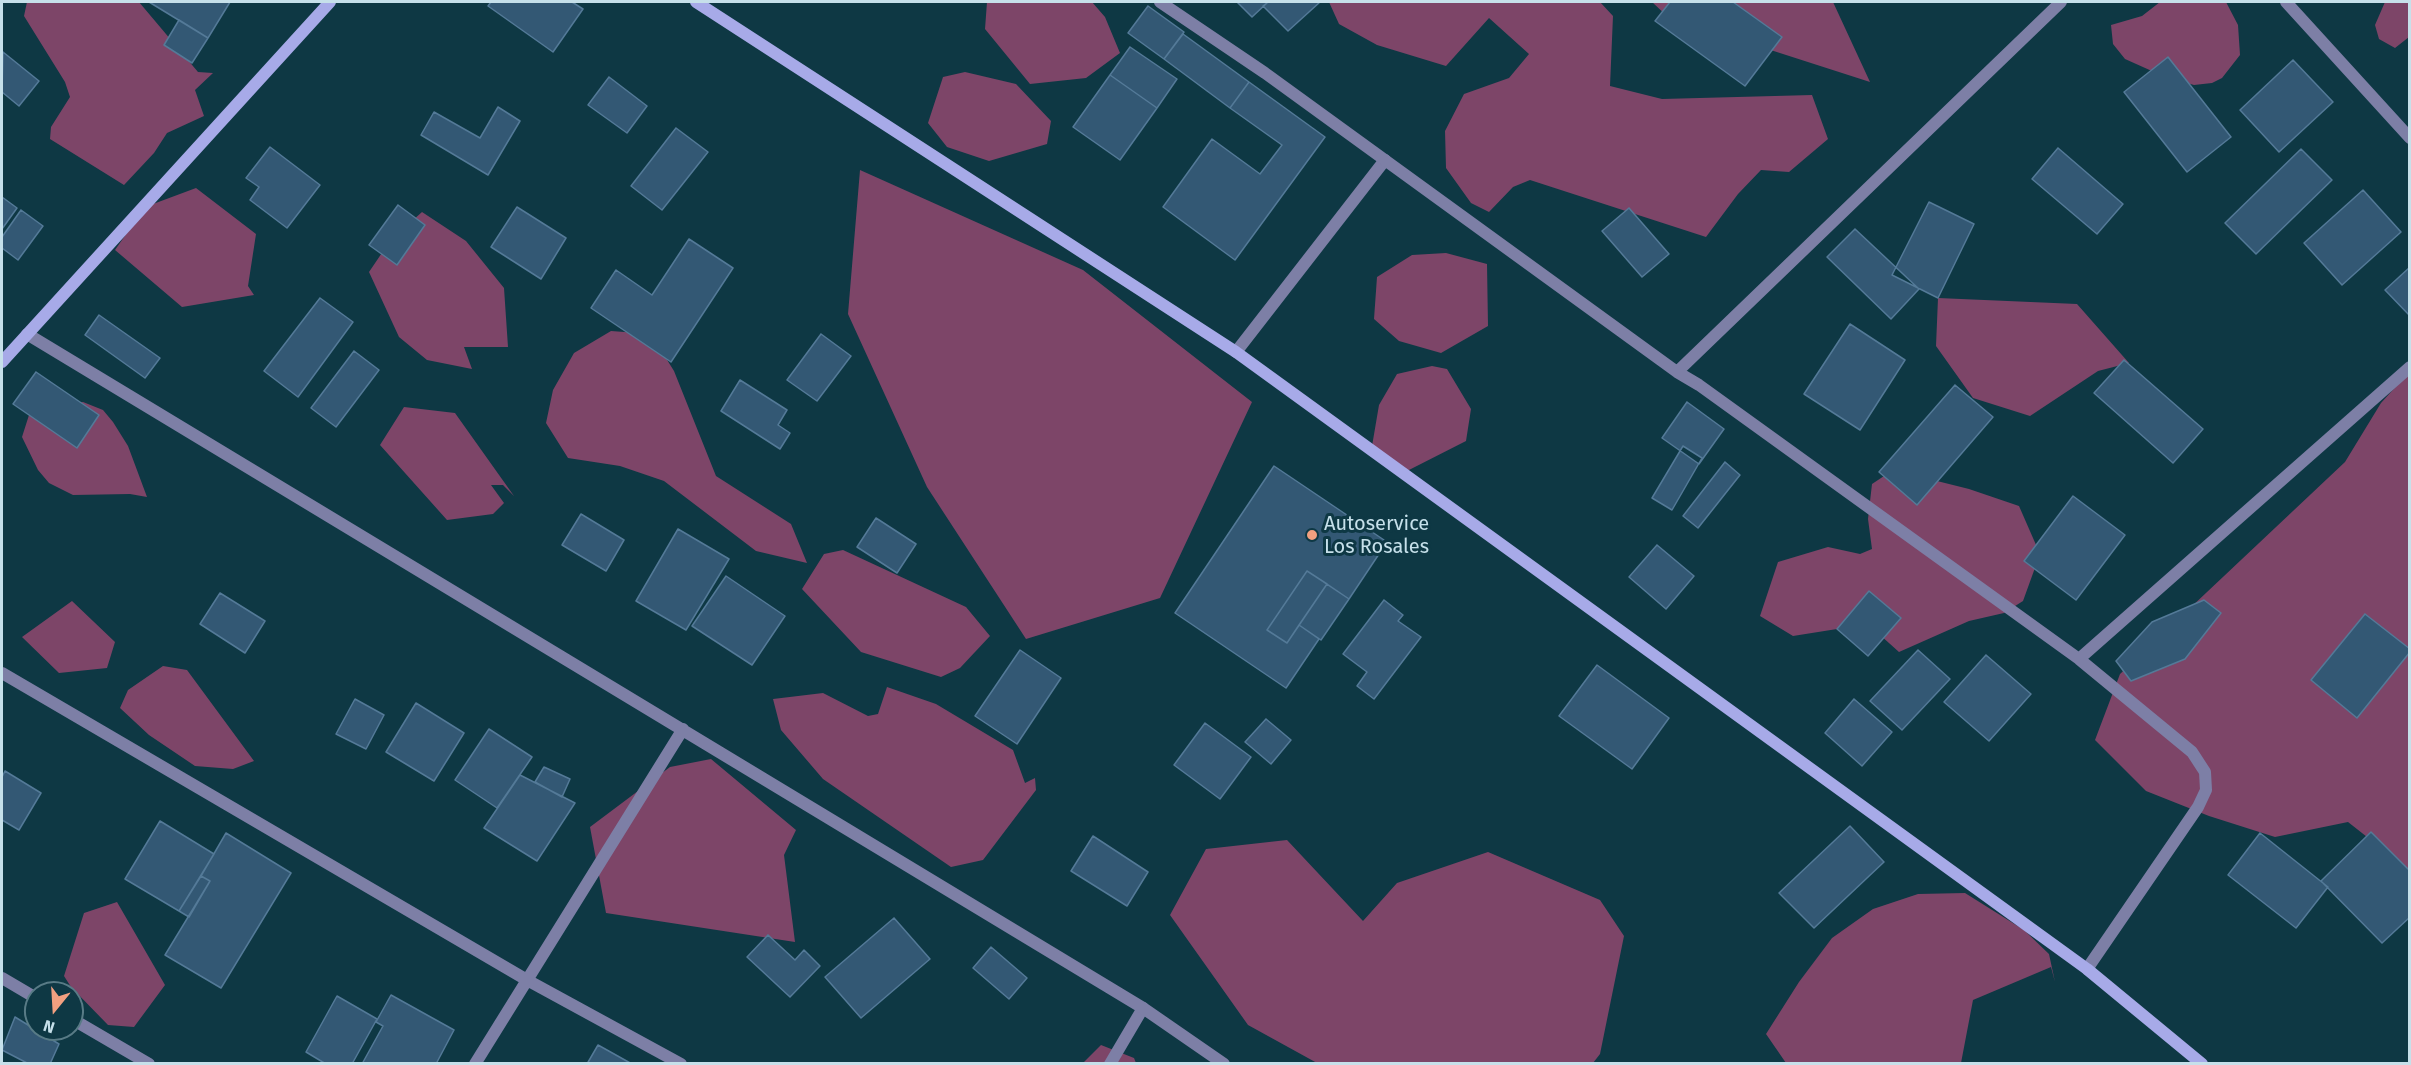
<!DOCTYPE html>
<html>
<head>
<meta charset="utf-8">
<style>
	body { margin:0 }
	#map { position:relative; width:2411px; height:1065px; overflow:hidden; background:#0e3844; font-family:"Fira Sans",sans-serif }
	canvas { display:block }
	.frame { position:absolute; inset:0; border:3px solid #c6e0ea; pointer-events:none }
	.north { position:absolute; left:24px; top:981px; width:60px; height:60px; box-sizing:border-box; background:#0e3844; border:2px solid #587b86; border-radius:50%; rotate:198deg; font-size:16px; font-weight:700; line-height:24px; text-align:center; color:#c6e0ea }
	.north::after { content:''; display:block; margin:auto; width:21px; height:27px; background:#f2a080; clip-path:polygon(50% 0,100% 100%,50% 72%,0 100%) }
</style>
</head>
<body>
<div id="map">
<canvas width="2411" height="1065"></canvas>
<div class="frame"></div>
<div class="north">N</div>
</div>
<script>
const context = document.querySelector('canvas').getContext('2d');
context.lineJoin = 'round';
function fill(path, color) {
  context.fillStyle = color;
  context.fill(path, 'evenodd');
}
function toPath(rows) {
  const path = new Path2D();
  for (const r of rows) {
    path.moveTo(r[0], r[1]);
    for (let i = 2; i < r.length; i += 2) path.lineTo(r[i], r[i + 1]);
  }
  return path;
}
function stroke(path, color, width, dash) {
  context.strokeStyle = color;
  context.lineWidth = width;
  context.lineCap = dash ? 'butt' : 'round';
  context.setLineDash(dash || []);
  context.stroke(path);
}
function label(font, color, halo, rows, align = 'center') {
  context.font = font + ' "Fira Sans",sans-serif';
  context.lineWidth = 6;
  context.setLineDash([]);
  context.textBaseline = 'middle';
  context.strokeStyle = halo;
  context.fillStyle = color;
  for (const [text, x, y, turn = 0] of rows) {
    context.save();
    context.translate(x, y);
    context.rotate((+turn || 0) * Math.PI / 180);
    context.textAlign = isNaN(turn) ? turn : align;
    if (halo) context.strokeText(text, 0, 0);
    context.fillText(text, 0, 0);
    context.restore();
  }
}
fill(toPath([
	[27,2,139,2,198,72,213,73,195,90,204,116,167,133,154,153,124,185,50,139,51,127,70,97,65,82,24,16],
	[987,2,1092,2,1105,17,1120,53,1086,78,1030,84,985,29],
	[1329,2,1600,2,1613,16,1610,86,1662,99,1812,95,1828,139,1789,172,1761,170,1738,194,1706,237,1530,180,1513,187,1489,212,1471,203,1446,168,1445,131,1464,94,1509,78,1529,54,1489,18,1446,66,1377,45,1339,24],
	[1652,2,1833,2,1870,82,1668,17],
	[2160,2,2226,2,2238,25,2240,55,2222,78,2212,83,2194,85,2163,76,2125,59,2113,44,2111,25,2142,16],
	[2385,2,2409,2,2409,37,2395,48,2379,39,2375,25],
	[965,72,1016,84,1051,121,1047,144,989,161,947,147,928,123,943,77],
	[860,170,1083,270,1252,402,1160,598,1026,639,927,487,848,314],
	[196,188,256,234,248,286,254,295,182,307,115,250,145,207],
	[422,212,466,241,504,288,508,347,464,347,472,369,427,360,399,337,369,272,390,241],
	[1446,253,1487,264,1488,326,1441,353,1399,341,1374,319,1377,277,1412,255],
	[1938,298,2077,304,2129,363,2098,371,2030,416,1973,398,1936,346],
	[611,331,651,334,674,371,716,476,791,524,807,563,756,551,664,481,620,466,568,458,546,423,553,390,574,353],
	[1432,366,1447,369,1471,409,1466,441,1407,471,1371,452,1379,405,1397,374],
	[2409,372,2409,870,2348,822,2275,837,2209,816,2146,791,2095,740,2120,674,2345,462,2381,403],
	[83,402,103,410,113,422,128,446,147,497,130,494,73,495,49,483,38,470,22,437,29,415,46,408],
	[404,407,455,413,514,496,503,485,491,485,504,503,493,514,447,520,380,445],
	[1893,470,1969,489,2019,506,2040,554,2023,601,2004,613,1969,621,1899,652,1870,626,1837,629,1793,636,1760,616,1778,562,1828,547,1860,554,1872,549,1868,519,1872,484],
	[843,550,966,607,990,636,960,668,941,677,861,652,802,589,824,554],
	[72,601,115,642,107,668,59,673,22,637],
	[163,666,187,670,254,761,233,769,195,766,149,735,120,708,128,690],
	[887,687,936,704,1013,750,1025,783,1035,778,1036,790,983,860,951,867,823,779,781,730,773,699,823,693,868,716,878,714],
	[711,759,796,830,784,855,795,942,606,913,590,827,670,767],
	[1287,840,1363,921,1397,883,1488,852,1600,900,1624,936,1600,1054,1593,1063,1317,1063,1248,1025,1170,915,1206,849],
	[1965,893,2024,930,2049,954,2055,982,2051,967,1973,1000,1961,1063,1786,1063,1766,1034,1799,982,1832,938,1873,909,1918,894],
	[117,902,165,985,134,1027,108,1025,71,987,64,976,84,913],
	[1101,1045,1134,1058,1136,1063,1082,1064]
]), '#7d4568');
const building = toPath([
	[149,2,230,2,208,38,149,2],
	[491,2,572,2,583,9,553,52,488,6,491,2],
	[1237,2,1268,2,1252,17,1237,2],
	[1268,2,1320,2,1288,31,1263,6,1268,2],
	[1670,2,1733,2,1782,37,1745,86,1655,21,1670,2],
	[1148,6,1184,32,1164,59,1128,33,1148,6],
	[179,20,208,38,192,63,164,45,179,20],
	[1183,34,1249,82,1230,108,1164,59,1183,34],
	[1130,47,1177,79,1157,108,1110,75,1130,47],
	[3,52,39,81,19,106,2,92,3,52],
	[2168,57,2231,137,2187,172,2124,92,2168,57],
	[2293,60,2333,102,2279,152,2240,110,2293,60],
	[1110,75,1157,108,1120,160,1073,127,1110,75],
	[609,77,647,106,627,133,588,105,609,77],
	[1249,82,1325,137,1235,260,1163,207,1212,139,1260,174,1282,145,1230,108,1249,82],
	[498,107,520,121,488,175,421,135,434,112,480,138,498,107],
	[676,128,708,152,662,210,631,186,676,128],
	[270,147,320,185,287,228,250,200,259,187,246,178,270,147],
	[2058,148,2123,204,2097,234,2032,179,2058,148],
	[2301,149,2332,180,2256,254,2225,223,2301,149],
	[2363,190,2401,232,2342,285,2304,243,2363,190],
	[2,197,17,208,2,229,2,197],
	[1929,202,1974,224,1938,298,1892,275,1929,202],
	[398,205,425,225,397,265,369,245,398,205],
	[517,207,566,238,541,279,491,247,517,207],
	[1629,208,1669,254,1642,277,1602,231,1629,208],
	[21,210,43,226,18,260,2,248,2,237,21,210],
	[1855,229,1919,289,1891,319,1827,257,1855,229],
	[689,239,733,268,671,362,591,308,616,270,652,295,689,239],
	[2410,267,2410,316,2385,290,2410,267],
	[320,298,353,322,298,397,264,371,320,298],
	[99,315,160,358,145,378,85,335,99,315],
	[1850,324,1905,360,1860,430,1804,394,1850,324],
	[821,334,851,356,817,401,787,380,821,334],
	[354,351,379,370,336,427,311,408,354,351],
	[2124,360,2203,429,2173,463,2094,393,2124,360],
	[36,372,99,415,77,448,13,404,36,372],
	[740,380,787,410,778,425,790,433,780,449,721,411,740,380],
	[1955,385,1993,417,1917,505,1879,472,1955,385],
	[1687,402,1724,429,1699,464,1662,438,1687,402],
	[1683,446,1702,458,1672,510,1652,498,1683,446],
	[1725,462,1740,475,1698,528,1683,516,1725,462],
	[1274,466,1387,542,1349,599,1307,571,1267,630,1287,643,1299,625,1319,639,1286,688,1175,613,1274,466],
	[2073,496,2125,535,2076,600,2024,561,2073,496],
	[581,514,624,540,606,571,562,545,581,514],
	[876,518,916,544,897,573,857,547,876,518],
	[678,529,729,559,686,630,636,601,678,529],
	[1657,545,1694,576,1666,609,1629,577,1657,545],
	[1307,571,1327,584,1287,643,1267,630,1307,571],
	[726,576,785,616,752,665,692,626,726,576],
	[1327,584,1349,599,1321,640,1299,625,1327,584],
	[1869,591,1901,618,1868,656,1837,629,1869,591],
	[220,593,265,621,245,653,200,624,220,593],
	[1384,600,1403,615,1398,621,1421,637,1374,699,1357,686,1367,672,1343,654,1384,600],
	[2204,600,2221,613,2185,659,2131,681,2116,661,2152,622,2204,600],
	[2365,614,2410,649,2410,652,2357,718,2311,680,2365,614],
	[1020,650,1061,678,1017,744,975,716,1020,650],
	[1918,650,1950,679,1902,730,1870,701,1918,650],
	[1986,655,2031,694,1989,741,1944,702,1986,655],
	[1597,665,1669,718,1632,769,1559,716,1597,665],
	[355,699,384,715,366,749,336,734,355,699],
	[1854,699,1892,732,1862,766,1825,733,1854,699],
	[416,703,464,733,434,781,386,752,416,703],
	[1266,719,1291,740,1271,764,1245,742,1266,719],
	[1205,723,1251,757,1220,799,1174,765,1205,723],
	[489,729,532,757,497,808,455,780,489,729],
	[544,767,570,779,562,797,535,782,544,767],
	[5,771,41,793,19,830,2,820,2,777,5,771],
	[520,775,575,803,537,861,484,828,520,775],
	[160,821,214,854,179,911,125,879,160,821],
	[1850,826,1884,862,1814,928,1779,893,1850,826],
	[2371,832,2410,871,2410,917,2382,943,2321,881,2371,832],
	[226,833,291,873,221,988,165,955,210,881,201,876,226,833],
	[2260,833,2328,887,2296,928,2228,875,2260,833],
	[1093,836,1148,872,1127,906,1071,871,1093,836],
	[201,876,210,881,189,917,179,911,201,876],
	[894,918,930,959,861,1018,825,977,894,918],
	[768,935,795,960,804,950,820,966,790,997,747,957,768,935],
	[991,947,1027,978,1009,999,973,968,991,947],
	[391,995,454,1030,436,1064,362,1064,383,1026,376,1022,391,995],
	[337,996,377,1019,352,1064,326,1064,306,1052,337,996],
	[15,1017,59,1044,50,1064,29,1064,2,1050,15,1017],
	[598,1045,632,1064,587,1064,598,1045]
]);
fill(building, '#335874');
stroke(building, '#547a98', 1.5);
stroke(toPath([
	[2286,2,2410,138],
	[1236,352,1385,160],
	[1110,1064,1143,1008]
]), '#7d7fa6', 12);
stroke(toPath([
	[1160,2,1265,73,1677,372,1699,385,2079,659,2192,752,2205,772,2206,790,2198,807,2087,969],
	[27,334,1143,1008,1224,1064],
	[1677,372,2061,2],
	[2079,659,2410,367],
	[2,673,527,980,681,1064],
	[2,978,36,998],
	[72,1019,149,1064],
	[475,1064,683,729]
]), '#7d7fa6', 12);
stroke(toPath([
	[696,2,1236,352,2087,969,2202,1064],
	[2,362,330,2]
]), '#a7aae8', 12);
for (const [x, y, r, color] of [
	[1312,535,6,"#f2a080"]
]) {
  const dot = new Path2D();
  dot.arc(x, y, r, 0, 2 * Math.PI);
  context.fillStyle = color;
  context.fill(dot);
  stroke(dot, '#0e3844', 2);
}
label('20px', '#c6e0ea', '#0e3844', [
	["Autoservice",1324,524],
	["Los Rosales",1324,547]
], 'left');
</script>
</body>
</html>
